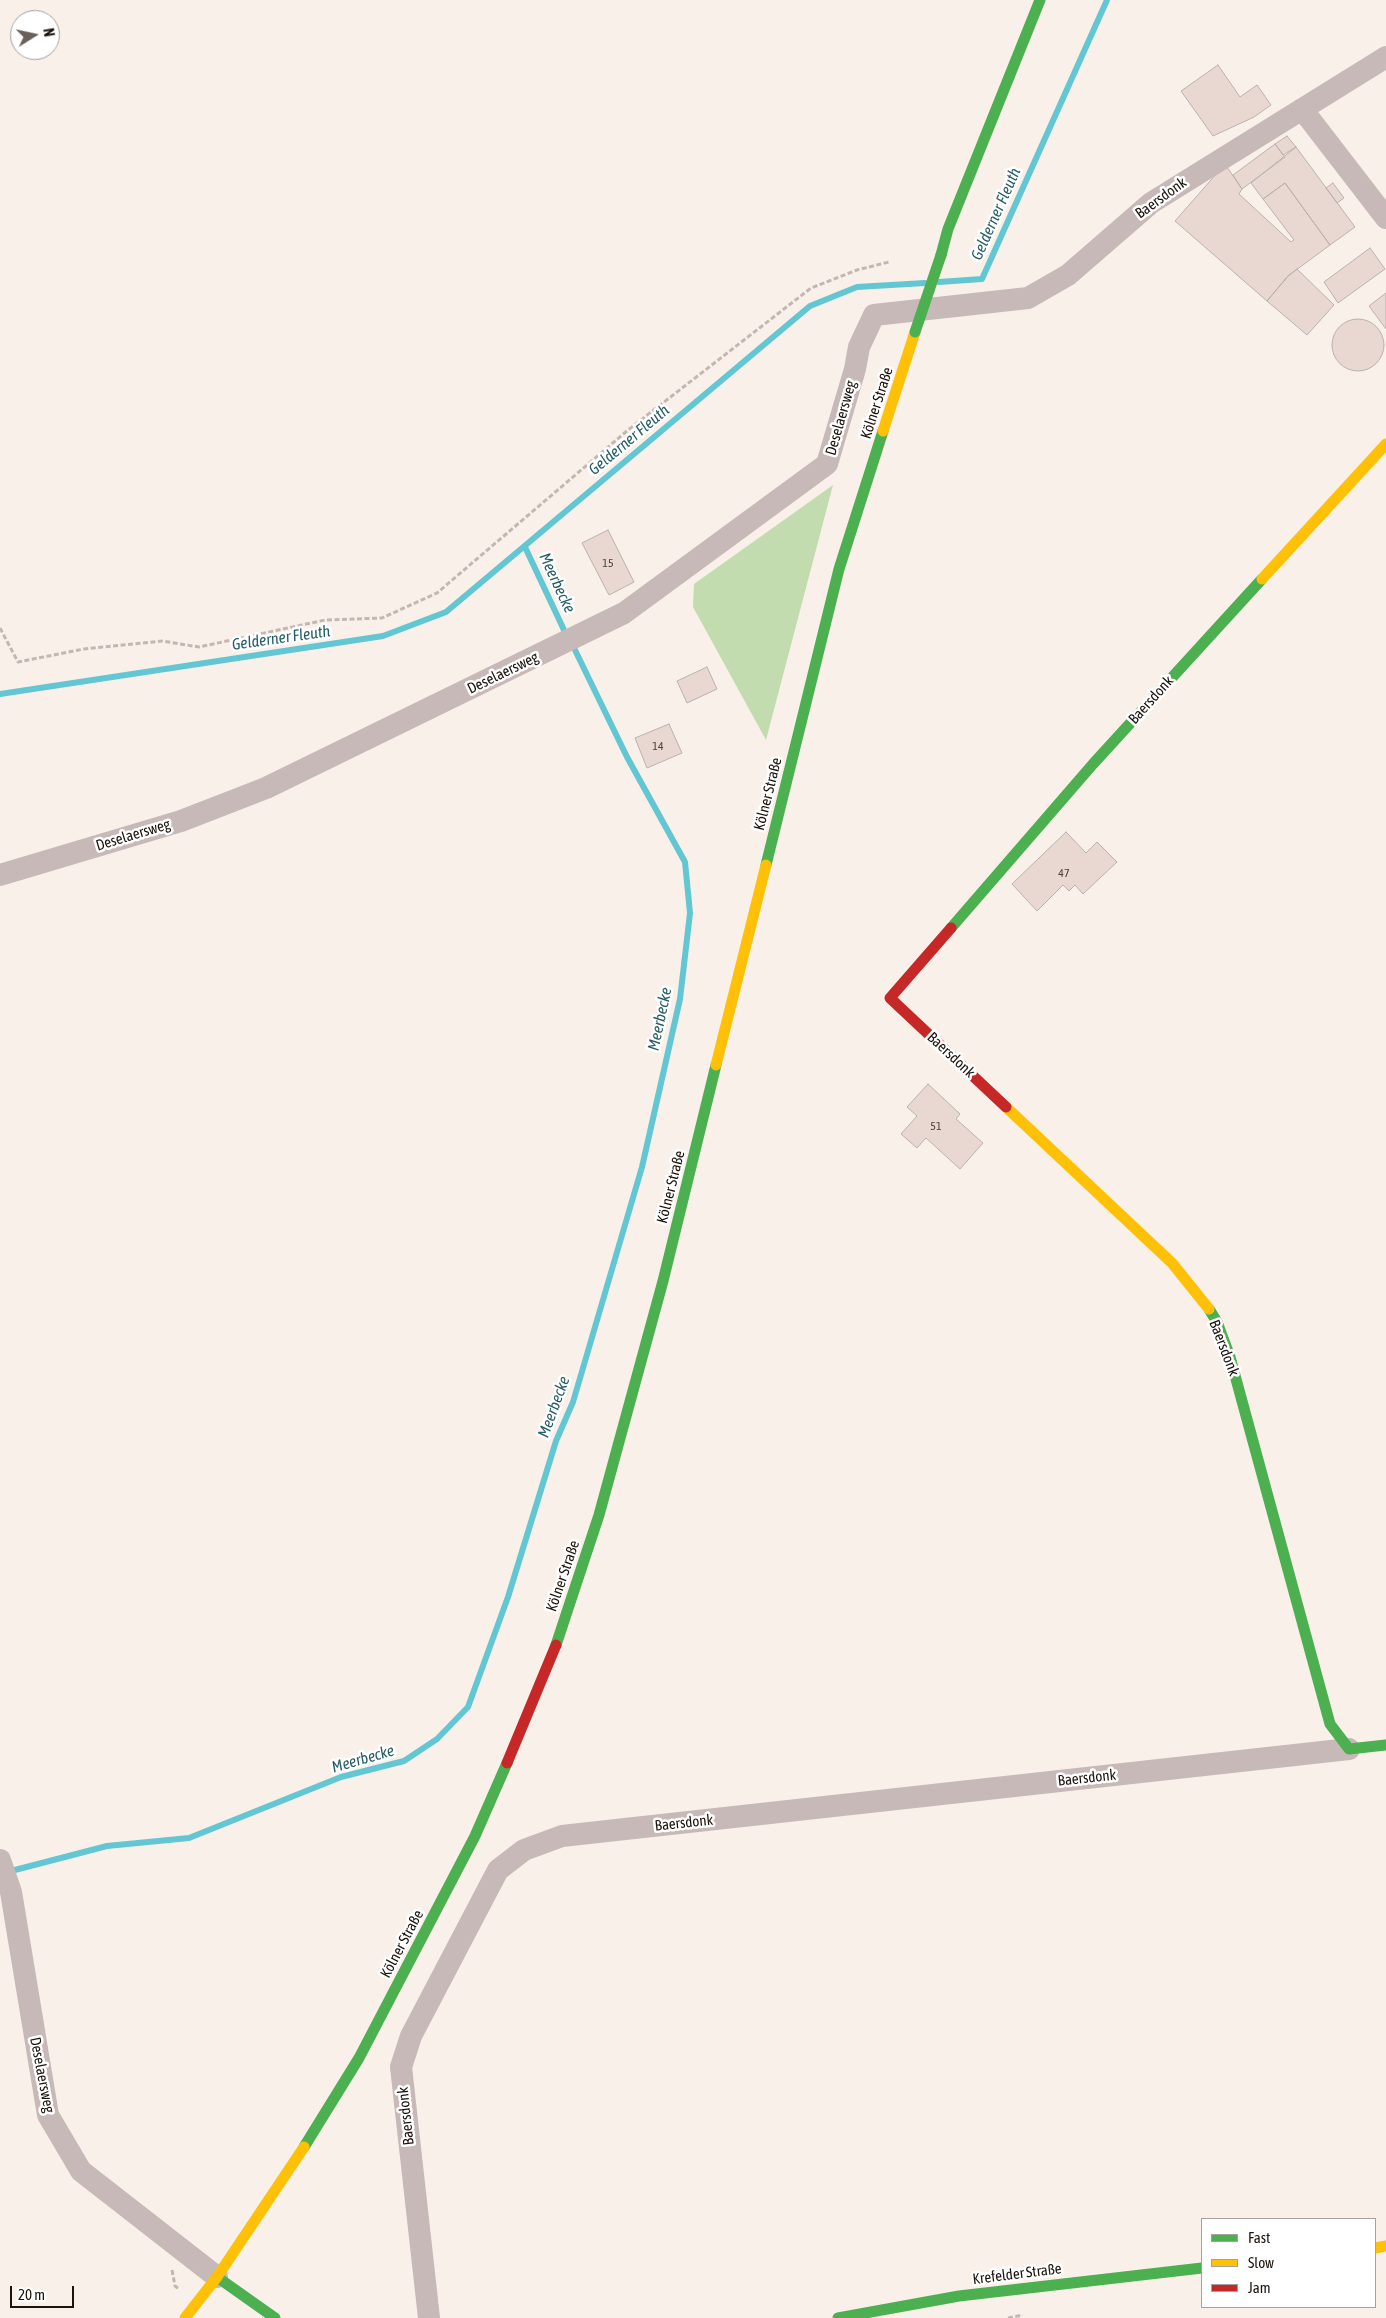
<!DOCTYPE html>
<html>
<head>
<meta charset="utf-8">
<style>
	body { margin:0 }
	#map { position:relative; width:1386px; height:2318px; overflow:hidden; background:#f9f1e9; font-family:"Asap Condensed",sans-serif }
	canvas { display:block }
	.legend { position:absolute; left:1201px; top:2218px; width:175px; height:90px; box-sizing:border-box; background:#fff; border:1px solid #a4a19e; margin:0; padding:6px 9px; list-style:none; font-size:15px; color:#1c130c }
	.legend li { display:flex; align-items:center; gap:10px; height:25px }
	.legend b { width:25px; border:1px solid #a4a19e }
	.north { position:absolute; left:10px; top:10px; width:50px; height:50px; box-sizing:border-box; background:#fff; border:1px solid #a4a19e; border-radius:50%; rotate:80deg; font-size:14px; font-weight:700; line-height:20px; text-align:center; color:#1c130c }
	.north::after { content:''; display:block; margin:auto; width:18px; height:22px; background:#696159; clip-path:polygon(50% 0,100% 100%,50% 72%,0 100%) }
	.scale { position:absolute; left:10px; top:2286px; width:64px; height:22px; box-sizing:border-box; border:2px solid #1c130c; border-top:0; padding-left:6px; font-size:15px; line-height:18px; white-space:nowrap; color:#1c130c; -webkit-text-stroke:4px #fff; paint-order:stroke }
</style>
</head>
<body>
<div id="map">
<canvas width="1386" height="2318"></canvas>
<ul class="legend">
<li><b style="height:6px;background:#4caf50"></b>Fast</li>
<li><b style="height:6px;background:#ffc107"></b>Slow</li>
<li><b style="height:6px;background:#c62828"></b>Jam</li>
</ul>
<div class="north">N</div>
<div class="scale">20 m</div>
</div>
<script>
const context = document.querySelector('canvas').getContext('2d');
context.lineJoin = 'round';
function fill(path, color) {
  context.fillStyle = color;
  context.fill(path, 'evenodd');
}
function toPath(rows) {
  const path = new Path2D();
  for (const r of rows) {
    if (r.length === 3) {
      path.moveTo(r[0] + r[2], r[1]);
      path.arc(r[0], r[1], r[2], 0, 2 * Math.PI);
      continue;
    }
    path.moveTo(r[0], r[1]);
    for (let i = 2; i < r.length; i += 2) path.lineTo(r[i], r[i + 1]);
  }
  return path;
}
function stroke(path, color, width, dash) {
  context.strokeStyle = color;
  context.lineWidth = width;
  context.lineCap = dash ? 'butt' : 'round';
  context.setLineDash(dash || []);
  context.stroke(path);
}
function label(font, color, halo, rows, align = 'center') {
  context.font = font + ' "Asap Condensed",sans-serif';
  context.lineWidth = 5;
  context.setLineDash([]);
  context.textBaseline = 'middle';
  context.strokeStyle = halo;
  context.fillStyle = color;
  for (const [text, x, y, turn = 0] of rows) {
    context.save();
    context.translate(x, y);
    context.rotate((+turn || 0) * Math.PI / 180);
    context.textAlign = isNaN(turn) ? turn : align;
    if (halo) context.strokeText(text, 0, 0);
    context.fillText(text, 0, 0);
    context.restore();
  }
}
fill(toPath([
	[833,485,766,740,693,607,694,584]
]), '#c2dcaf');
stroke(toPath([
	[939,282,982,279,1107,0],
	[525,547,564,630],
	[0,694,383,636,446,612,810,306,857,287,925,283],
	[11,1871,107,1846,189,1838,341,1777,404,1761,437,1739,468,1707,508,1597,556,1441,573,1402,642,1167,680,999,690,913,685,862,627,757,575,650]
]), '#62c6d3', 6);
const building = toPath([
	[1218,65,1240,97,1257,85,1271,105,1254,117,1213,136,1181,91,1218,65],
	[1287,136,1296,147,1283,155,1275,144,1287,136],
	[1275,144,1285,157,1242,189,1233,175,1275,144],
	[1296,147,1355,227,1330,245,1285,183,1263,199,1251,183,1296,147],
	[1225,164,1242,189,1239,194,1291,242,1294,240,1263,199,1285,183,1330,245,1288,276,1267,301,1175,221,1225,164],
	[1333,183,1344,198,1337,203,1326,188,1333,183],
	[1370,248,1385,269,1338,303,1324,282,1370,248],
	[1297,269,1334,305,1307,335,1267,301,1288,276,1297,269],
	[1386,293,1386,329,1369,306,1386,293],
	[1358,345,26],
	[608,530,634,582,609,595,582,543,608,530],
	[707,667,717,689,687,703,677,681,707,667],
	[669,724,682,753,647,768,635,738,669,724],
	[1066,832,1086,853,1097,842,1117,862,1083,894,1075,885,1069,891,1063,885,1037,911,1012,884,1066,832],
	[928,1084,960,1114,956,1119,983,1143,960,1169,926,1138,917,1148,901,1134,917,1116,907,1107,928,1084]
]);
fill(building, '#e9d7d2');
stroke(building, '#bab1ac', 1);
stroke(toPath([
	[0,628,18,662,84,649,162,641,199,647,325,620,382,618,437,593,628,430,811,288,857,270,889,262],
	[172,2270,175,2286,179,2289],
	[1008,2318,1023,2315]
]), '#c3b7b4', 3, [5, 2.5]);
stroke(toPath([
	[1302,109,1386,218],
	[0,875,181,821,266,788,624,613,827,464,855,369,859,347,874,315,1028,298,1068,275,1151,203,1386,57],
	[0,1860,11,1892,48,2115,81,2171,217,2277],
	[429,2318,401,2067,411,2036,498,1870,524,1850,562,1836,1349,1749]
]), '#c7b9b7', 22);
stroke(toPath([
	[941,255,948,229,1040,0],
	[766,865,839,569,883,431],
	[951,928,1093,764,1262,579],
	[1209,1309,1217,1322,1230,1357,1330,1724,1349,1749,1386,1745],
	[556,1645,599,1515,663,1281,716,1065],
	[304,2147,359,2058,475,1836,507,1763],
	[217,2277,275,2318],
	[838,2318,959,2296,1202,2268]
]), '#4caf50', 11);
stroke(toPath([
	[883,431,915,332],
	[1262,579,1386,444],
	[716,1065,766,865],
	[1006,1107,1172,1263,1209,1309],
	[1375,2248,1386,2246],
	[185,2318,217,2277,304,2147]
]), '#ffc107', 11);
stroke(toPath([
	[951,928,890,998,1006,1107],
	[507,1763,556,1645]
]), '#c62828', 11);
stroke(toPath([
	[915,332,941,255]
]), '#4caf50', 11);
label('12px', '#4f443e', null, [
	["15",608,563],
	["14",658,746],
	["47",1064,873],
	["51",936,1126]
]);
label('15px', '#1c130c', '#fff', [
	["Baersdonk",1161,198,-36],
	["Kölner Straße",877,403,-72],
	["Deselaersweg",841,418,-74],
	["Deselaersweg",503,673,-26],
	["Baersdonk",1151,700,-48],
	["Kölner Straße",768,794,-76],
	["Deselaersweg",133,835,-17],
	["Baersdonk",951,1055,43],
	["Kölner Straße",671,1187,-76],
	["Baersdonk",1224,1348,69],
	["Kölner Straße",563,1576,-71],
	["Baersdonk",1087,1778,-6],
	["Baersdonk",684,1823,-6],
	["Kölner Straße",402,1944,-62],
	["Deselaersweg",42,2075,79],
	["Baersdonk",406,2116,-96],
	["Krefelder Straße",1017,2274,-7]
]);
label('italic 16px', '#265d65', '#fff', [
	["Gelderner Fleuth",996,214,-66],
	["Gelderner Fleuth",629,440,-40],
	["Meerbecke",557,583,65],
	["Gelderner Fleuth",281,638,-8],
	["Meerbecke",660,1019,-78],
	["Meerbecke",554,1407,-70],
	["Meerbecke",363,1759,-16]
]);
</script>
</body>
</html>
